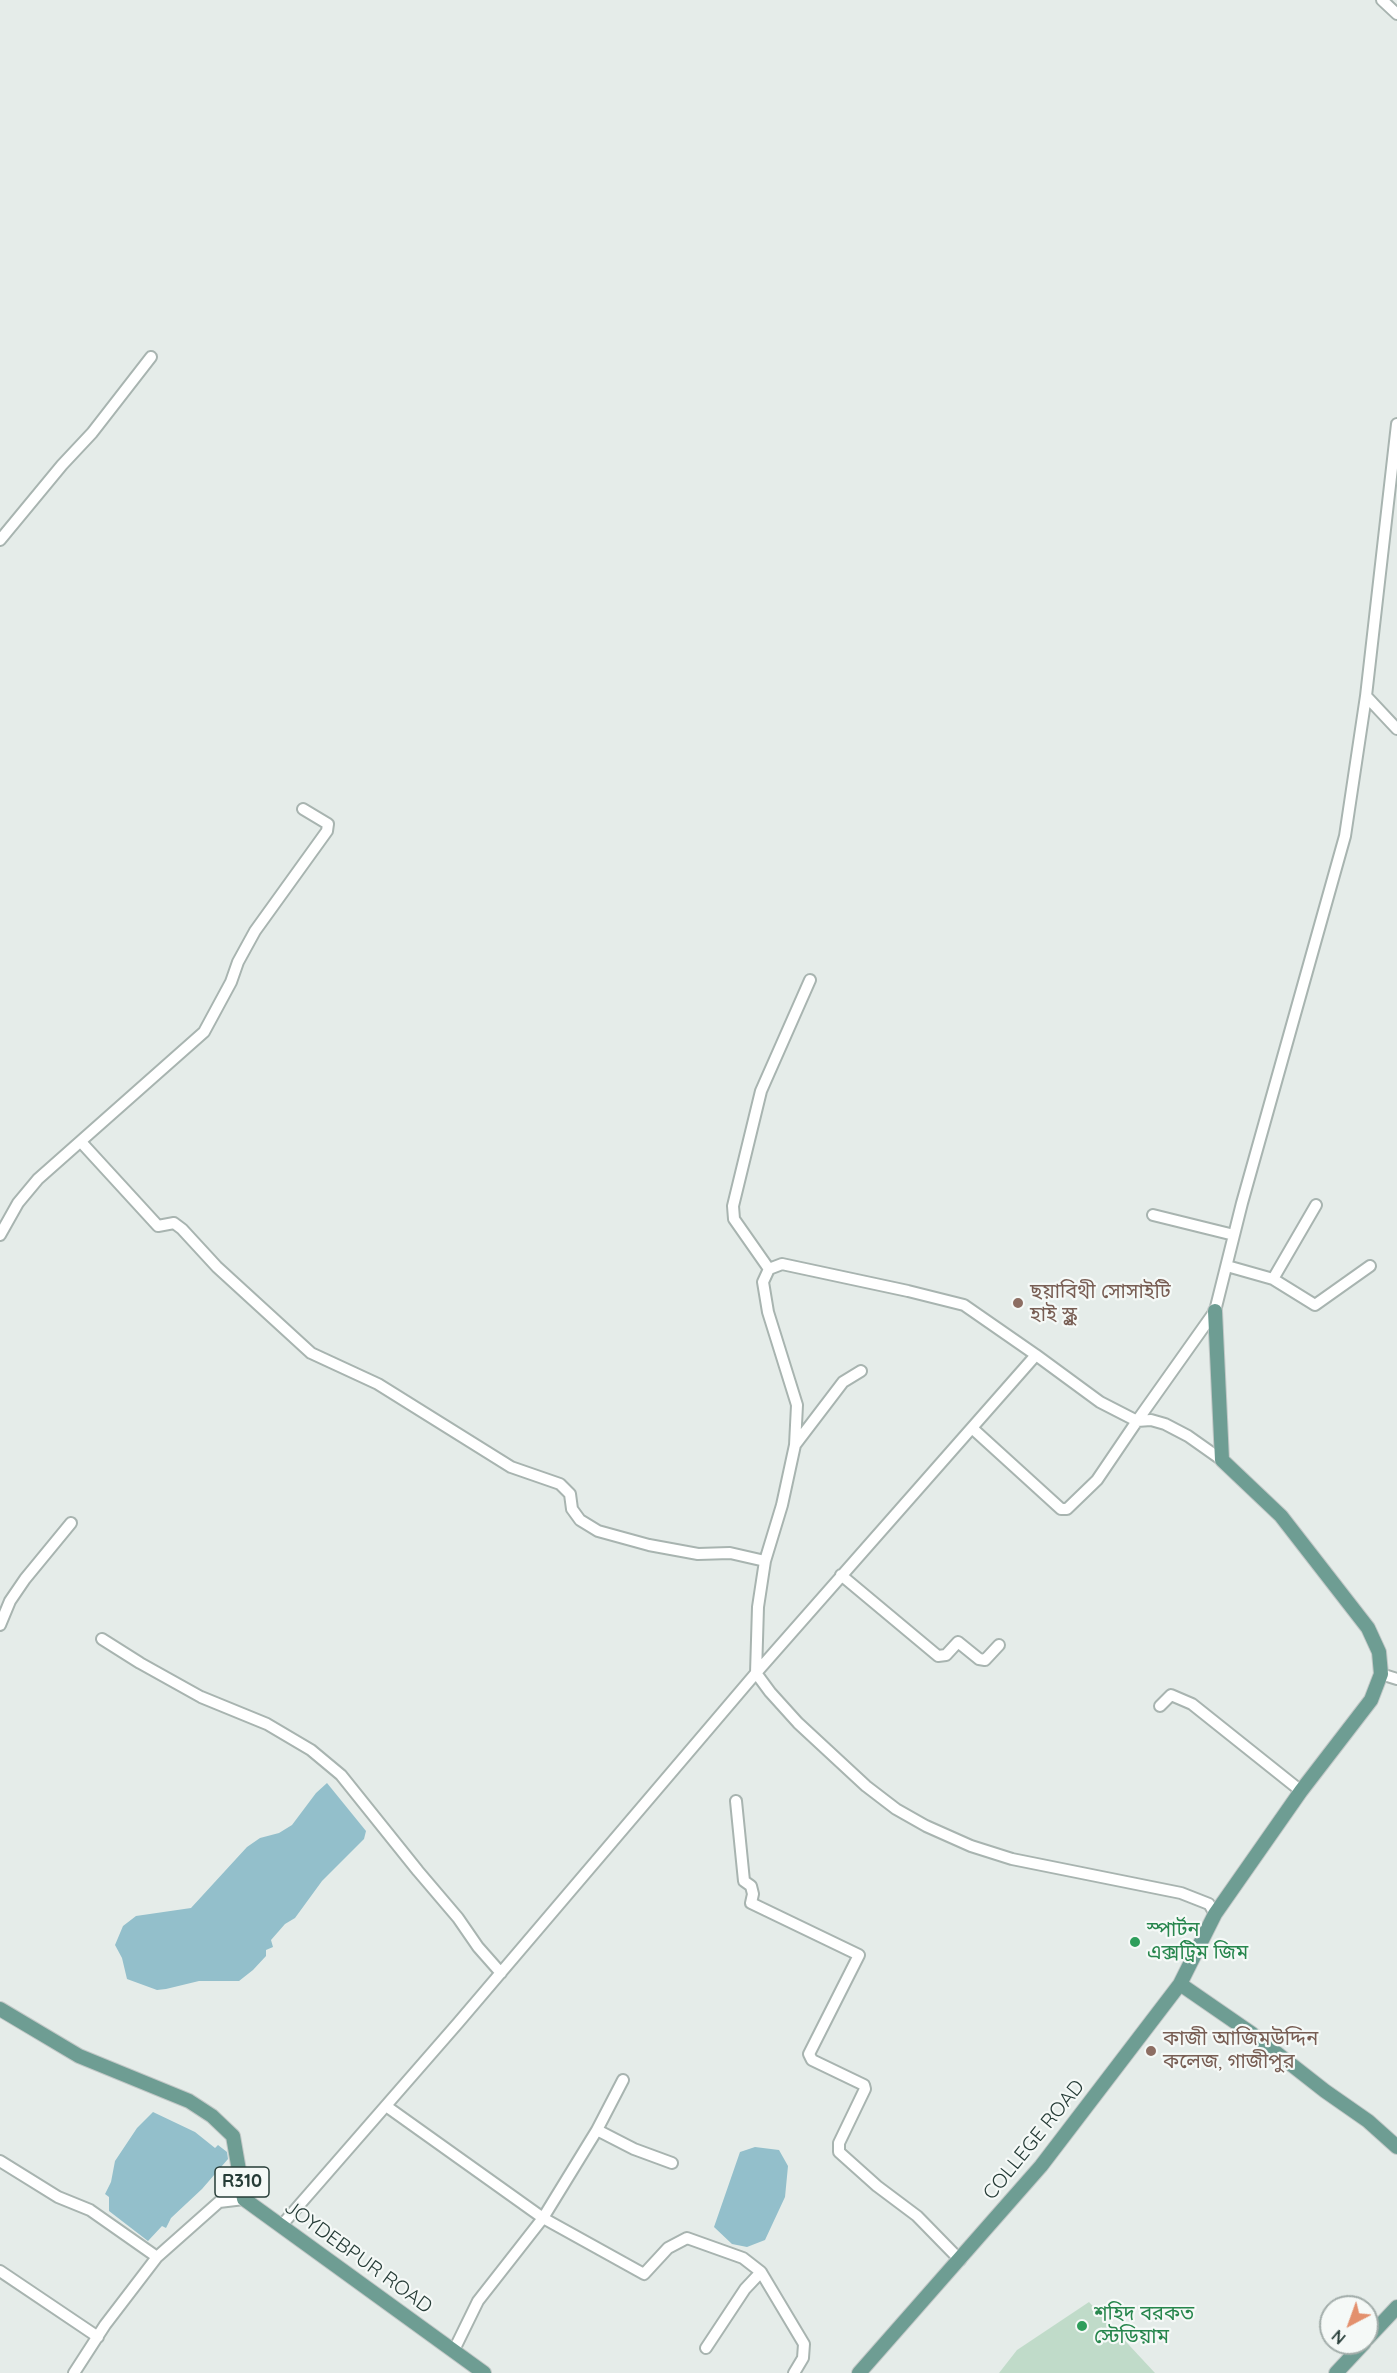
<!DOCTYPE html>
<html>
<head>
<meta charset="utf-8">
<style>
	body { margin:0 }
	#map { position:relative; width:1397px; height:2373px; overflow:hidden; background:#e5ece9; font-family:Quicksand,sans-serif }
	canvas { display:block }
	.north { position:absolute; left:1319px; top:2295px; width:60px; height:60px; box-sizing:border-box; background:#f5f9f7; border:2px solid #a2adaa; border-radius:50%; rotate:221deg; font-size:16px; font-weight:700; line-height:24px; text-align:center; color:#263c37 }
	.north::after { content:''; display:block; margin:auto; width:21px; height:27px; background:#e3906d; clip-path:polygon(50% 0,100% 100%,50% 72%,0 100%) }
</style>
</head>
<body>
<div id="map">
<canvas width="1397" height="2373"></canvas>
<div class="north">N</div>
</div>
<script>
const context = document.querySelector('canvas').getContext('2d');
context.lineJoin = 'round';
function fill(path, color) {
  context.fillStyle = color;
  context.fill(path, 'evenodd');
}
function toPath(rows) {
  const path = new Path2D();
  for (const r of rows) {
    path.moveTo(r[0], r[1]);
    for (let i = 2; i < r.length; i += 2) path.lineTo(r[i], r[i + 1]);
  }
  return path;
}
function stroke(path, color, width, dash) {
  context.strokeStyle = color;
  context.lineWidth = width;
  context.lineCap = dash ? 'butt' : 'round';
  context.setLineDash(dash || []);
  context.stroke(path);
}
function label(font, color, halo, rows, align = 'center') {
  context.font = font + ' Quicksand,"Noto Sans Bengali",sans-serif';
  context.lineWidth = 4.5;
  context.setLineDash([]);
  context.textBaseline = 'middle';
  context.strokeStyle = halo;
  context.fillStyle = color;
  for (const [text, x, y, turn = 0] of rows) {
    context.save();
    context.translate(x, y);
    context.rotate((+turn || 0) * Math.PI / 180);
    context.textAlign = isNaN(turn) ? turn : align;
    if (halo) context.strokeText(text, 0, 0);
    context.fillText(text, 0, 0);
    context.restore();
  }
}
fill(toPath([
	[1089,2302,1155,2373,999,2373,1017,2350]
]), '#c0dbc9');
fill(toPath([
	[327,1783,366,1831,364,1839,322,1881,295,1918,285,1924,271,1940,273,1947,266,1950,266,1956,253,1970,239,1981,199,1981,166,1989,157,1990,127,1979,122,1958,115,1945,123,1926,136,1916,191,1908,247,1847,260,1838,279,1833,292,1825,316,1793],
	[153,2112,195,2132,215,2148,218,2145,227,2152,228,2159,202,2189,171,2218,166,2228,162,2226,148,2241,109,2211,109,2197,105,2194,111,2182,115,2161,137,2128],
	[755,2147,779,2150,788,2166,785,2197,765,2240,747,2247,732,2244,714,2227,740,2152]
]), '#93bfcb');
const minor = toPath([
	[1382,0,1397,14],
	[0,540,62,465,92,433,151,357],
	[1366,696,1397,729],
	[81,1142,158,1226,174,1223,182,1229,217,1267,311,1353,378,1384,511,1467,560,1484,570,1494,572,1509,580,1520,598,1531,649,1545,698,1554,730,1553,765,1561],
	[1153,1215,1234,1235],
	[0,1235,18,1203,38,1179,204,1032,231,982,238,962,255,931,327,831,328,824,303,809],
	[1227,1266,1273,1279,1315,1305,1370,1266],
	[769,1269,734,1219,733,1206,761,1091,810,980],
	[1273,1279,1316,1205],
	[1036,1355,964,1305,908,1291,782,1264,769,1269,763,1282,768,1312,797,1405,795,1445,782,1505,765,1561,758,1607,756,1673,770,1692,798,1723,866,1786,896,1809,926,1826,971,1846,1012,1859,1181,1893,1209,1904,1215,1914],
	[972,1428,1061,1509,1067,1509,1097,1480,1137,1421,1151,1420,1165,1424,1188,1436,1222,1460],
	[795,1445,843,1382,861,1371],
	[841,1575,938,1656,946,1655,958,1642,979,1659,985,1660,999,1645],
	[0,1625,10,1601,25,1579,71,1523],
	[102,1639,140,1663,201,1697,267,1724,311,1750,341,1775,418,1871,458,1918,478,1947,501,1973],
	[1381,1674,1397,1679],
	[1160,1706,1171,1695,1192,1704,1301,1791],
	[736,1801,744,1881,751,1886,753,1894,751,1903,859,1955,809,2054,812,2060,864,2085,865,2089,839,2143,839,2152,877,2186,917,2216,960,2260],
	[386,2106,543,2218,644,2274,668,2248,687,2238,743,2258,761,2272,745,2289,706,2348],
	[597,2130,634,2149,672,2163],
	[0,2161,58,2197,90,2210,157,2257],
	[281,2226,458,2023,756,1673,1036,1355,1100,1402,1137,1421,1215,1311,1242,1203,1345,836,1366,696,1397,424],
	[0,2271,98,2337],
	[761,2272,804,2344,803,2358,794,2373],
	[454,2350,478,2301,543,2218,597,2130,623,2080],
	[74,2373,105,2325,157,2257,219,2202,244,2199]
]);
const major = toPath([
	[1180,1984,1251,2033,1325,2091,1368,2121,1397,2147],
	[0,2009,79,2056,189,2101,212,2116,233,2136,244,2199,484,2373],
	[1367,2339,1397,2307],
	[859,2373,1041,2166,1180,1984,1215,1914,1301,1791,1371,1700,1381,1674,1379,1652,1368,1628,1281,1516,1222,1460,1215,1311],
	[1336,2373,1364,2343]
]);
stroke(minor, '#a8b4b0', 14);
stroke(major, '#c2c8c7', 16);
stroke(minor, '#fff', 10);
stroke(major, '#6e9d93', 14);
for (const [x, y, r, color] of [
	[1018,1303,6,"#8d6e63"],
	[1135,1942,6,"#2e9e5b"],
	[1151,2051,6,"#8d6e63"],
	[1082,2326,6,"#2e9e5b"]
]) {
  const dot = new Path2D();
  dot.arc(x, y, r, 0, 2 * Math.PI);
  context.fillStyle = color;
  context.fill(dot);
  stroke(dot, '#f5f9f7', 2);
}
for (const [x, y, w] of [
	[242,2182,54]
]) {
  const box = new Path2D();
  box.roundRect(x - w / 2, y - 15, w, 30, 4.5);
  context.fillStyle = '#f5f9f7';
  context.fill(box);
  stroke(box, '#263c37', 1.5);
}
label('bold 18px', '#263c37', null, [
	["R310",242,2182]
]);
label('20px', '#785e54', '#f5f9f7', [
	["ছয়াবিথী সোসাইটি",1030,1292],
	["হাই স্কুল",1030,1315],
	["কাজী আজিমউদ্দিন",1163,2039],
	["কলেজ, গাজীপুর",1163,2062]
], 'left');
label('20px', '#27864d', '#f5f9f7', [
	["স্পার্টন",1147,1930],
	["এক্সট্রিম জিম",1147,1953],
	["শহিদ বরকত",1094,2314],
	["স্টেডিয়াম",1094,2337]
], 'left');
label('20px', '#263c37', '#f5f9f7', [
	["COLLEGE ROAD",1034,2140,-51],
	["JOYDEBPUR ROAD",358,2257,36]
]);
</script>
</body>
</html>
